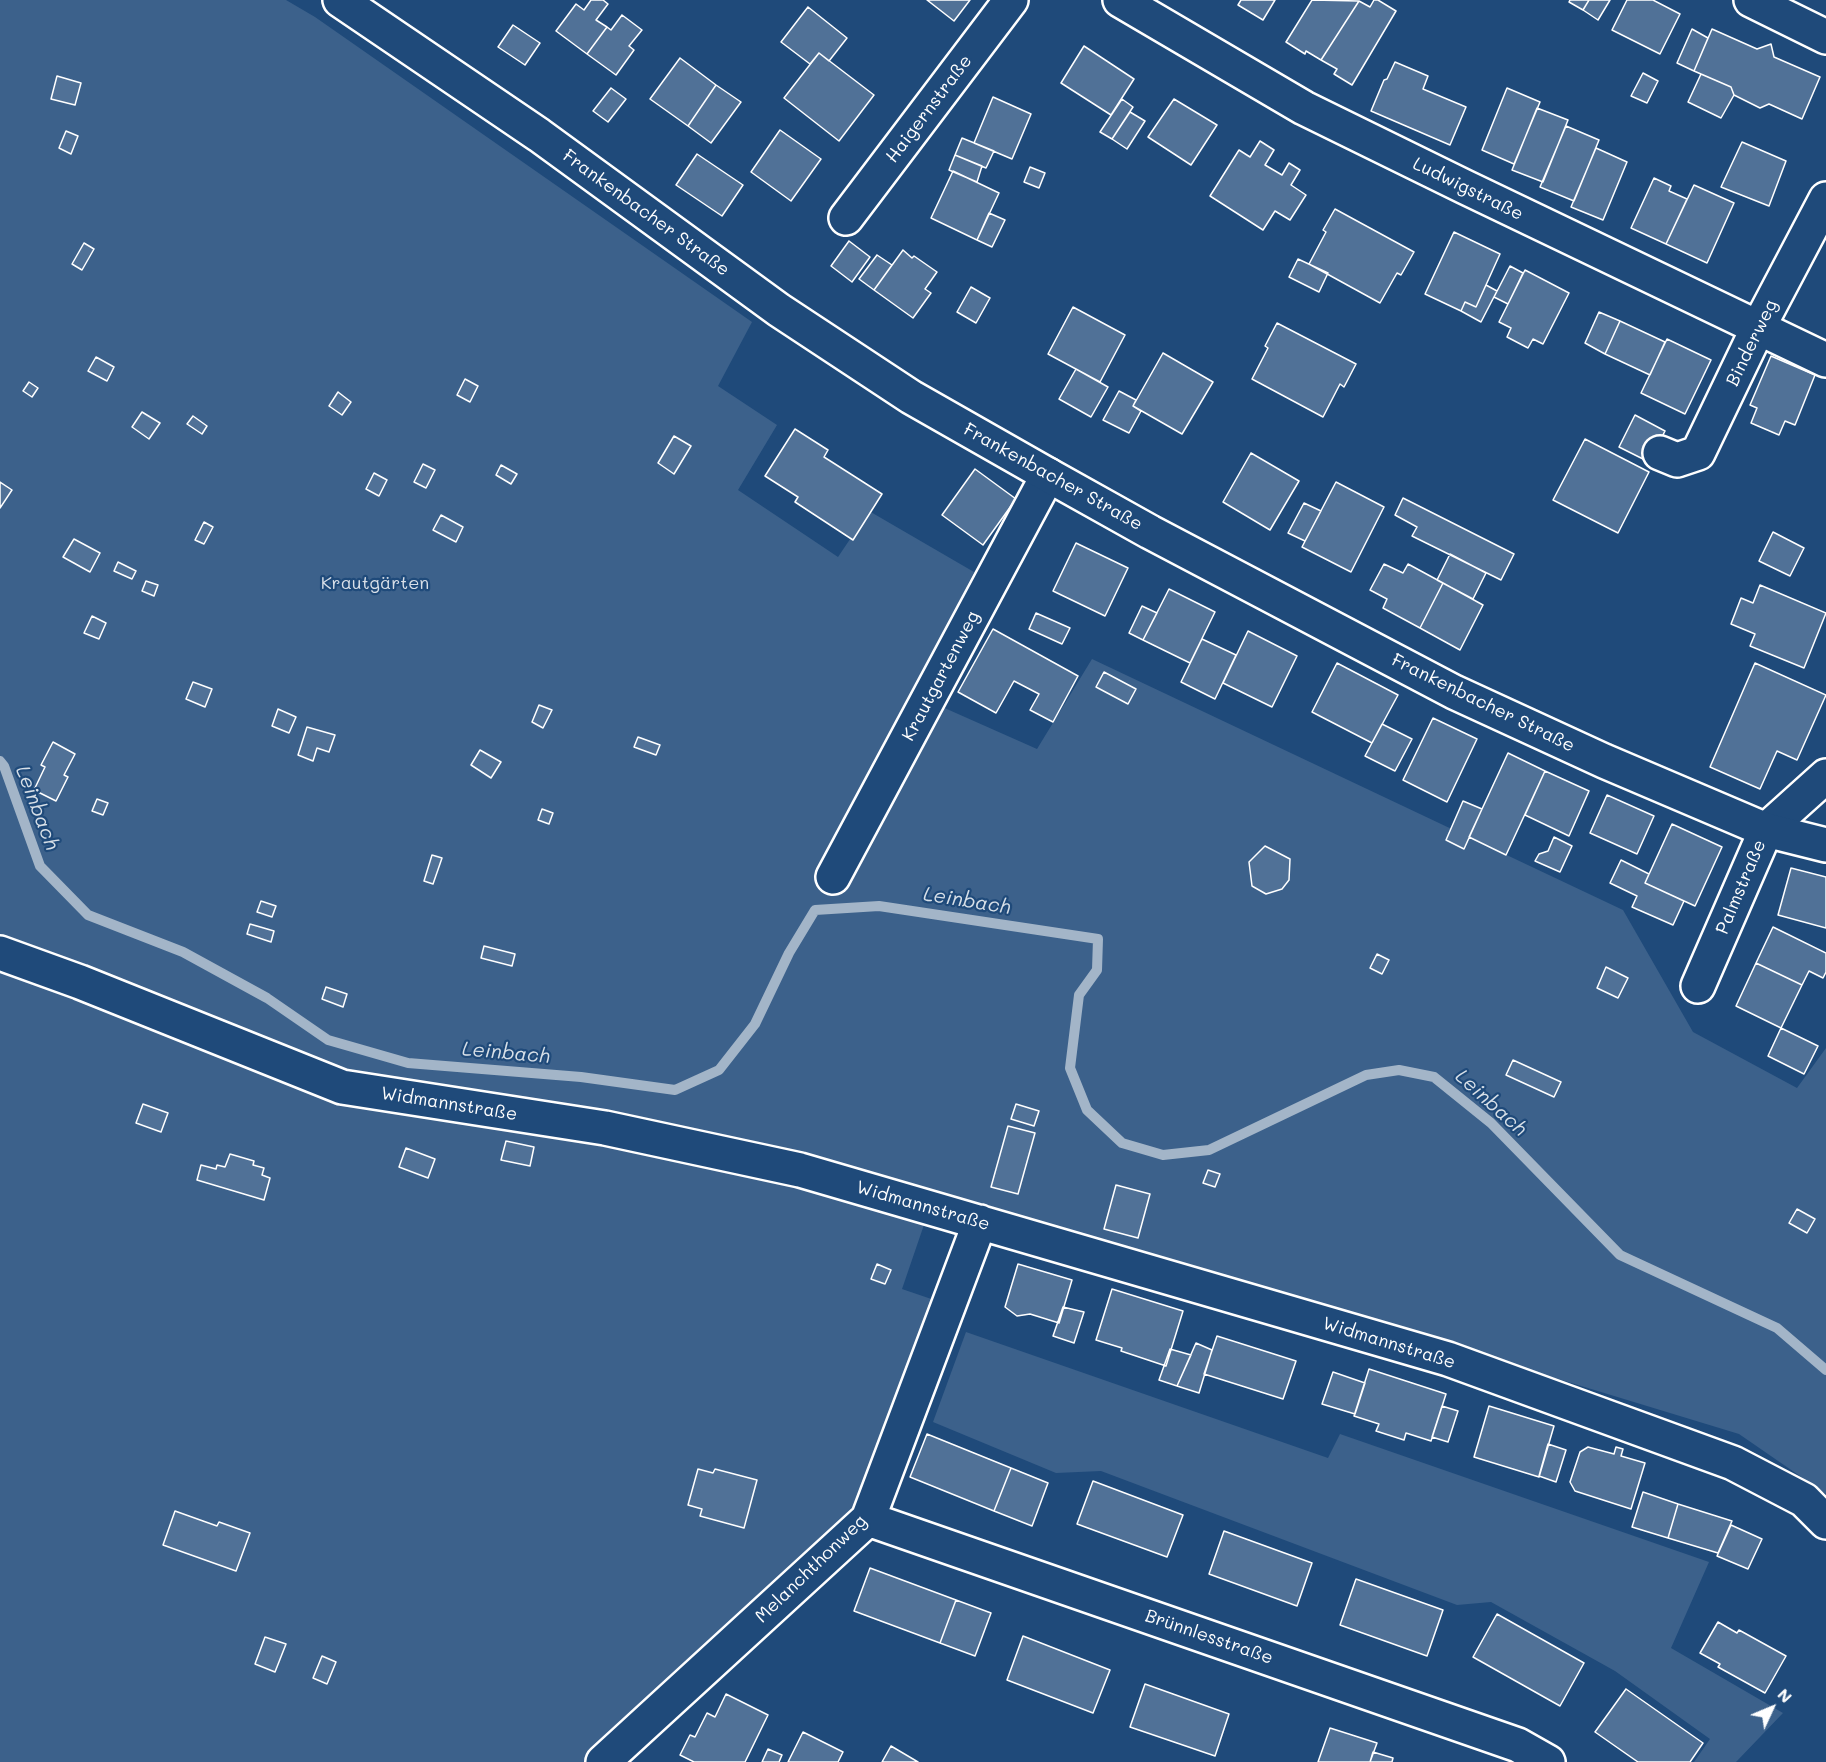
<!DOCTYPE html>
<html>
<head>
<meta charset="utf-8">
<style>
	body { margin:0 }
	#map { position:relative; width:1826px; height:1762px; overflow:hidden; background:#1f4a7a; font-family:Mali,sans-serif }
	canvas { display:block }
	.north { position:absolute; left:1742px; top:1678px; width:60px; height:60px; -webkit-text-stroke:4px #1f4a7a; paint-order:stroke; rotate:46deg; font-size:16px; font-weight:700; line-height:24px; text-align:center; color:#fff }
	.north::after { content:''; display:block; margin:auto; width:21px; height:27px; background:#fff; clip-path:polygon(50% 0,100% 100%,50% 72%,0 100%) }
</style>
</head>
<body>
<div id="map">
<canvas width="1826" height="1762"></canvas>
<div class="north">N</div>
</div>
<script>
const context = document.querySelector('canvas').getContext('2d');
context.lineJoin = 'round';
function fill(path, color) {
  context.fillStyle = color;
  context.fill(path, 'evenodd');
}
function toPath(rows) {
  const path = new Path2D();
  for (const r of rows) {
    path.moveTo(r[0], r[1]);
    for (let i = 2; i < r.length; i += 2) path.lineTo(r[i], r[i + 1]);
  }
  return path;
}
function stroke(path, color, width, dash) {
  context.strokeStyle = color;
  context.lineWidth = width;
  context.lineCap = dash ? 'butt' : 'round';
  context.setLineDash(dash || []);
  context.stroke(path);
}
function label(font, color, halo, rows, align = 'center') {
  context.font = font + ' Mali,sans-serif';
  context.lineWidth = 4.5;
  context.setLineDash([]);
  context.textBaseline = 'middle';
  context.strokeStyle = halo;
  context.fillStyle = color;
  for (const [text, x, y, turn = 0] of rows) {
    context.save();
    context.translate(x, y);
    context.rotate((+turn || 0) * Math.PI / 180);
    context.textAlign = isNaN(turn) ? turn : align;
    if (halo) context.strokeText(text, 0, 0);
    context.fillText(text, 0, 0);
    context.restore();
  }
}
fill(toPath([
	[0,0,286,0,315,17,752,322,718,386,777,425,738,490,838,557,869,511,974,572,913,694,1037,749,1092,659,1623,910,1693,1032,1797,1088,1826,1048,1826,1494,1739,1434,980,1203,968,1230,927,1216,902,1289,943,1303,861,1514,592,1762,0,1762],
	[966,1332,1328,1458,1340,1434,1709,1562,1671,1648,1783,1713,1736,1762,1694,1762,1710,1739,1615,1671,1491,1602,1457,1605,1101,1471,1056,1473,933,1422]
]), '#3c618b');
stroke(toPath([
	[0,761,4,766,40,866,88,915,183,952,267,998,328,1040,408,1063,581,1077,675,1090,719,1070,755,1024,789,953,815,910,879,906,1098,939,1097,970,1079,995,1070,1068,1087,1110,1122,1143,1163,1155,1209,1150,1366,1075,1399,1070,1434,1077,1491,1123,1620,1255,1777,1328,1826,1370]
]), '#a3b5c8', 10);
const building = toPath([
	[591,0,603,0,608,4,596,20,607,27,587,54,556,31,576,4,584,10,591,0],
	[927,0,970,0,954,21,927,0],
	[1241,0,1275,0,1263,20,1238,5,1241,0],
	[1312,0,1359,1,1321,60,1306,51,1305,54,1286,42,1312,0],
	[1374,0,1378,0,1396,11,1352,85,1334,74,1337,69,1321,60,1359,1,1370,7,1374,0],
	[1570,0,1589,0,1583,10,1569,2,1570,0],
	[1589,0,1610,0,1598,20,1583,10,1589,0],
	[1627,0,1653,0,1680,14,1660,54,1612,30,1627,0],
	[808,7,847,38,829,61,819,53,810,64,781,42,808,7],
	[622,15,642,30,629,46,634,50,616,75,587,54,607,27,611,30,622,15],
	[513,25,540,43,525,65,498,47,513,25],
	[1692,29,1708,38,1694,71,1677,63,1692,29],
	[1712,29,1757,49,1771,44,1774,57,1820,77,1802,119,1769,104,1760,108,1734,95,1731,87,1694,71,1712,29],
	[1084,46,1134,79,1111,115,1061,83,1084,46],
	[819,53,874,95,839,141,784,98,819,53],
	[680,58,716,85,688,126,650,99,680,58],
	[1395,62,1428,76,1423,89,1466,107,1450,145,1371,111,1384,80,1387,79,1395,62],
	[1643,73,1658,81,1647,103,1631,96,1643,73],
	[1701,74,1731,87,1734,95,1721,118,1688,102,1701,74],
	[57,76,81,83,75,105,51,99,57,76],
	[716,85,741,102,711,143,688,126,716,85],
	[611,88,626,99,608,122,593,111,611,88],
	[1507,88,1540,102,1514,164,1482,150,1507,88],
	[993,97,1031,114,1012,159,974,143,993,97],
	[1122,99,1133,107,1112,139,1100,132,1122,99],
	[1174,99,1217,125,1191,165,1148,137,1174,99],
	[1537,108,1568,120,1543,182,1512,170,1537,108],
	[1130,112,1145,121,1127,149,1112,139,1130,112],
	[1566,126,1599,140,1574,201,1540,187,1566,126],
	[780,130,821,159,791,201,751,172,780,130],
	[66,131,78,136,71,154,59,148,66,131],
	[962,138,994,151,986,168,955,155,962,138],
	[1260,141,1274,150,1265,165,1282,175,1289,163,1300,170,1291,185,1306,195,1290,220,1275,211,1263,230,1210,196,1239,150,1250,157,1260,141],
	[1742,142,1786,161,1769,206,1721,187,1742,142],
	[1596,148,1627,162,1603,220,1571,207,1596,148],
	[697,154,743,185,722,216,676,185,697,154],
	[955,155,982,166,977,182,949,170,955,155],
	[1030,167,1045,173,1039,188,1024,182,1030,167],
	[953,171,999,193,977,240,931,218,953,171],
	[1654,178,1671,186,1669,191,1687,199,1666,244,1631,228,1654,178],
	[1694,185,1734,203,1707,263,1666,244,1694,185],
	[1335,209,1414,252,1401,275,1397,273,1380,303,1309,264,1326,232,1323,230,1335,209],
	[989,213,1005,220,992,247,977,240,989,213],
	[1454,232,1500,254,1476,307,1465,302,1461,311,1425,294,1454,232],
	[849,241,870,257,852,282,831,266,849,241],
	[84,243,94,249,82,270,72,264,84,243],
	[903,250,912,258,914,256,937,272,925,289,931,293,913,318,874,290,903,250],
	[877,255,892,265,874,290,859,279,877,255],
	[1298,259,1328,273,1319,292,1289,277,1298,259],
	[1510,266,1523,273,1508,304,1494,297,1510,266],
	[1525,270,1569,293,1543,344,1533,339,1528,348,1507,337,1511,328,1499,322,1525,270],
	[1486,285,1497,291,1481,322,1461,311,1465,302,1476,307,1486,285],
	[971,287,990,298,976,323,957,312,971,287],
	[1073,307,1125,335,1100,382,1048,354,1073,307],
	[1599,312,1620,321,1605,354,1585,343,1599,312],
	[1620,321,1665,342,1650,375,1605,354,1620,321],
	[1277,323,1356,364,1344,387,1340,384,1323,417,1252,379,1268,348,1265,346,1277,323],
	[1667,339,1711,360,1685,414,1641,393,1667,339],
	[1163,353,1213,382,1182,434,1133,406,1163,353],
	[1771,356,1815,375,1795,425,1785,421,1779,435,1751,423,1757,408,1750,405,1771,356],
	[96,357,114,367,107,381,88,371,96,357],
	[1076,369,1108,387,1091,417,1059,399,1076,369],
	[465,379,478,386,470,402,457,395,465,379],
	[29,382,38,388,32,397,23,391,29,382],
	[1119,391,1136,400,1133,406,1141,411,1129,433,1103,420,1119,391],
	[338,392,351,402,342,415,329,406,338,392],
	[142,412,160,423,149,439,132,427,142,412],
	[1635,415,1665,431,1649,462,1619,447,1635,415],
	[193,416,207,426,202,434,187,424,193,416],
	[795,429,828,450,824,457,882,494,853,540,795,502,798,497,765,476,795,429],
	[674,436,691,446,674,474,658,463,674,436],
	[1585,439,1649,472,1618,533,1553,500,1585,439],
	[1251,453,1299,481,1270,530,1223,502,1251,453],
	[423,464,435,470,426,488,414,482,423,464],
	[501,465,517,474,511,484,496,475,501,465],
	[975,469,1016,499,983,545,942,515,975,469],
	[374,473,387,480,379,496,366,489,374,473],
	[0,482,12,490,0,508,0,482],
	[1336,482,1384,507,1351,572,1302,547,1336,482],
	[1403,498,1514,554,1501,580,1412,536,1417,527,1395,515,1403,498],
	[1304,503,1321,511,1305,541,1288,533,1304,503],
	[441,515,463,527,456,542,433,530,441,515],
	[204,522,213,527,204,544,195,540,204,522],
	[1773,532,1804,548,1790,576,1759,561,1773,532],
	[74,539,100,553,90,572,63,557,74,539],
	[1076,543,1128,568,1105,616,1053,591,1076,543],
	[1450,554,1486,573,1473,599,1437,580,1450,554],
	[118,562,136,571,132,579,114,571,118,562],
	[1384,564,1403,573,1408,564,1443,583,1420,628,1383,608,1387,599,1370,590,1384,564],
	[146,581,158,585,154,596,142,591,146,581],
	[1443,583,1483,605,1460,650,1420,628,1443,583],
	[1760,585,1826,613,1804,668,1750,646,1755,634,1731,624,1741,598,1753,603,1760,585],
	[1169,589,1215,612,1190,663,1143,640,1169,589],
	[1142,606,1157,613,1143,640,1129,633,1142,606],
	[1036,613,1070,628,1062,644,1029,629,1036,613],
	[92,616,106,623,99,639,84,633,92,616],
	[993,629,1078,676,1053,722,1030,710,1039,694,1014,681,996,713,958,692,993,629],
	[1248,631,1297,656,1272,707,1223,683,1248,631],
	[1202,639,1236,655,1215,699,1181,682,1202,639],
	[1337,663,1398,695,1372,743,1312,712,1337,663],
	[1755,663,1826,695,1797,760,1777,751,1760,789,1710,767,1755,663],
	[1104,672,1136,689,1128,704,1096,687,1104,672],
	[193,682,212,689,205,707,186,699,193,682],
	[539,705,552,710,543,728,532,722,539,705],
	[278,709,296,717,289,733,272,726,278,709],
	[1433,718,1477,739,1447,802,1403,780,1433,718],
	[1382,724,1412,739,1395,771,1365,756,1382,724],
	[307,727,335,735,329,752,317,748,313,761,298,755,307,727],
	[638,737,660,745,656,755,634,747,638,737],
	[53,742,75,754,64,775,68,777,56,801,34,790,45,767,41,765,53,742],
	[480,750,501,762,491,778,471,765,480,750],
	[1508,753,1545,771,1506,855,1469,837,1508,753],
	[1545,771,1589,791,1569,836,1525,815,1545,771],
	[1607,795,1654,816,1637,854,1590,833,1607,795],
	[97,799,108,803,103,815,92,811,97,799],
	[1463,801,1482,809,1464,849,1446,840,1463,801],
	[542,809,553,813,549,824,538,820,542,809],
	[1672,824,1722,847,1695,906,1645,883,1672,824],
	[1554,837,1572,846,1560,872,1535,861,1539,854,1548,851,1554,837],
	[1265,846,1290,859,1289,880,1282,889,1266,894,1252,886,1249,862,1265,846],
	[432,855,442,858,433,884,424,881,432,855],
	[1621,860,1649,874,1645,883,1684,901,1673,925,1632,907,1637,896,1610,883,1621,860],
	[1791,868,1826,877,1826,928,1778,915,1791,868],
	[261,901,276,906,272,917,257,912,261,901],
	[250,924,274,931,271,942,247,934,250,924],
	[1773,927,1826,953,1826,972,1823,978,1809,971,1802,985,1756,963,1773,927],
	[484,946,515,954,512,966,481,958,484,946],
	[1377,954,1389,960,1382,974,1370,968,1377,954],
	[1756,963,1802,985,1781,1028,1736,1006,1756,963],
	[1606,967,1628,978,1618,998,1597,988,1606,967],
	[326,987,347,994,343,1007,322,999,326,987],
	[1781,1028,1818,1046,1804,1074,1768,1056,1781,1028],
	[1513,1060,1561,1082,1554,1097,1506,1075,1513,1060],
	[143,1104,168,1113,161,1132,136,1123,143,1104],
	[1016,1104,1039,1111,1034,1126,1011,1119,1016,1104],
	[1008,1126,1035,1133,1018,1194,991,1187,1008,1126],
	[506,1141,534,1147,530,1166,501,1160,506,1141],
	[406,1148,435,1159,428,1178,399,1167,406,1148],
	[230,1154,254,1161,253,1165,264,1168,262,1175,270,1178,264,1200,197,1180,201,1165,216,1169,217,1165,225,1167,230,1154],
	[1208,1170,1220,1174,1215,1187,1203,1183,1208,1170],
	[1116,1185,1150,1194,1138,1238,1104,1229,1116,1185],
	[1797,1209,1815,1219,1807,1233,1789,1223,1797,1209],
	[877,1264,891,1270,885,1284,871,1279,877,1264],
	[1018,1264,1072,1280,1059,1323,1030,1314,1017,1316,1005,1307,1018,1264],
	[1112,1289,1183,1311,1166,1366,1121,1351,1122,1348,1096,1340,1112,1289],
	[1063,1307,1084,1312,1074,1343,1053,1336,1063,1307],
	[1217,1336,1296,1361,1283,1399,1204,1374,1217,1336],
	[1196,1343,1212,1350,1199,1393,1177,1386,1196,1343],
	[1170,1349,1191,1355,1177,1386,1159,1380,1170,1349],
	[1369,1369,1446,1394,1431,1441,1406,1433,1404,1440,1376,1431,1379,1424,1354,1416,1369,1369],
	[1333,1372,1365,1383,1355,1414,1322,1404,1333,1372],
	[1442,1406,1458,1411,1448,1442,1432,1437,1442,1406],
	[1489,1406,1554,1426,1539,1477,1474,1457,1489,1406],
	[927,1434,1011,1468,994,1511,910,1477,927,1434],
	[1548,1444,1566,1450,1556,1482,1539,1476,1548,1444],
	[1588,1447,1614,1454,1616,1447,1623,1449,1621,1456,1645,1463,1631,1509,1575,1491,1570,1482,1580,1452,1588,1447],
	[1011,1468,1048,1483,1032,1526,994,1511,1011,1468],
	[698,1469,713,1473,715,1469,757,1480,744,1528,700,1516,702,1509,688,1505,698,1469],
	[1093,1481,1183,1515,1167,1557,1077,1524,1093,1481],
	[1643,1492,1678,1504,1668,1538,1632,1527,1643,1492],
	[1678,1504,1732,1521,1718,1553,1668,1538,1678,1504],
	[175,1511,217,1526,219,1522,250,1533,236,1571,163,1545,175,1511],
	[1731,1525,1762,1539,1748,1569,1717,1556,1731,1525],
	[1224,1531,1312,1563,1297,1606,1209,1574,1224,1531],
	[870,1568,956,1600,940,1643,854,1611,870,1568],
	[1356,1579,1443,1610,1427,1656,1340,1625,1356,1579],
	[956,1600,991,1613,975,1656,940,1643,956,1600],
	[1497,1614,1584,1663,1560,1706,1473,1657,1497,1614],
	[1718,1622,1737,1633,1739,1630,1786,1656,1765,1693,1718,1667,1720,1664,1700,1653,1718,1622],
	[1023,1636,1110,1670,1093,1713,1007,1680,1023,1636],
	[265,1637,286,1644,275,1672,255,1664,265,1637],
	[322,1656,336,1662,327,1684,313,1678,322,1656],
	[1145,1684,1229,1714,1215,1756,1130,1727,1145,1684],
	[1626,1689,1703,1743,1690,1762,1638,1762,1595,1732,1626,1689],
	[726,1694,768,1715,745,1762,694,1762,680,1755,690,1735,695,1737,707,1713,715,1717,726,1694],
	[1330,1728,1377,1743,1370,1762,1318,1762,1330,1728],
	[803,1732,843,1752,838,1762,788,1762,803,1732],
	[891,1746,918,1762,882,1762,891,1746],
	[768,1749,782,1755,779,1762,762,1762,768,1749],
	[1373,1752,1393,1758,1392,1762,1370,1762,1373,1752]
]);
fill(building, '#507197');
stroke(building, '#fff', 1.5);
const minor = toPath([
	[1120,0,1304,108,1465,187,1826,360],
	[1751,0,1826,37],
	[846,218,1011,0],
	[1660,453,1677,460,1698,453,1758,328,1826,199],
	[833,877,1048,475],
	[0,953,80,982,342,1087,605,1128,800,1170,1448,1359,1733,1463,1804,1500,1826,1522],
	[1698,986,1766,830,1826,776],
	[868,1519,1518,1745,1548,1762],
	[603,1762,868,1519,980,1222]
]);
const major = toPath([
	[340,0,539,135,779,310,911,397,1048,475,1150,532,1454,692,1604,761,1766,830,1826,845]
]);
stroke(minor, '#fff', 38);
stroke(major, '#fff', 38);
stroke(minor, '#1f4a7a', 33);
stroke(major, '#1f4a7a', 33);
label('18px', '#fff', '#1f4a7a', [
	["Haigernstraße",929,109,-53],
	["Ludwigstraße",1468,189,26],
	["Frankenbacher Straße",646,213,36],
	["Binderweg",1752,343,-64],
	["Frankenbacher Straße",1053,477,29],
	["Krautgartenweg",941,676,-62],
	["Frankenbacher Straße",1483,703,26],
	["Palmstraße",1741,887,-67],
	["Widmannstraße",449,1104,9],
	["Widmannstraße",923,1206,16],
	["Widmannstraße",1389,1343,17],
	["Melanchthonweg",811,1569,-44],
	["Brünnlesstraße",1209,1637,19]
]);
label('18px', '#d8dfe8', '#1f4a7a', [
	["Krautgärten",375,583]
]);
label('italic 20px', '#d8e0e8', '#1f4a7a', [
	["Leinbach",37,808,69],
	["Leinbach",967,901,9],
	["Leinbach",506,1053,5],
	["Leinbach",1491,1103,42]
]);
</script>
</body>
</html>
